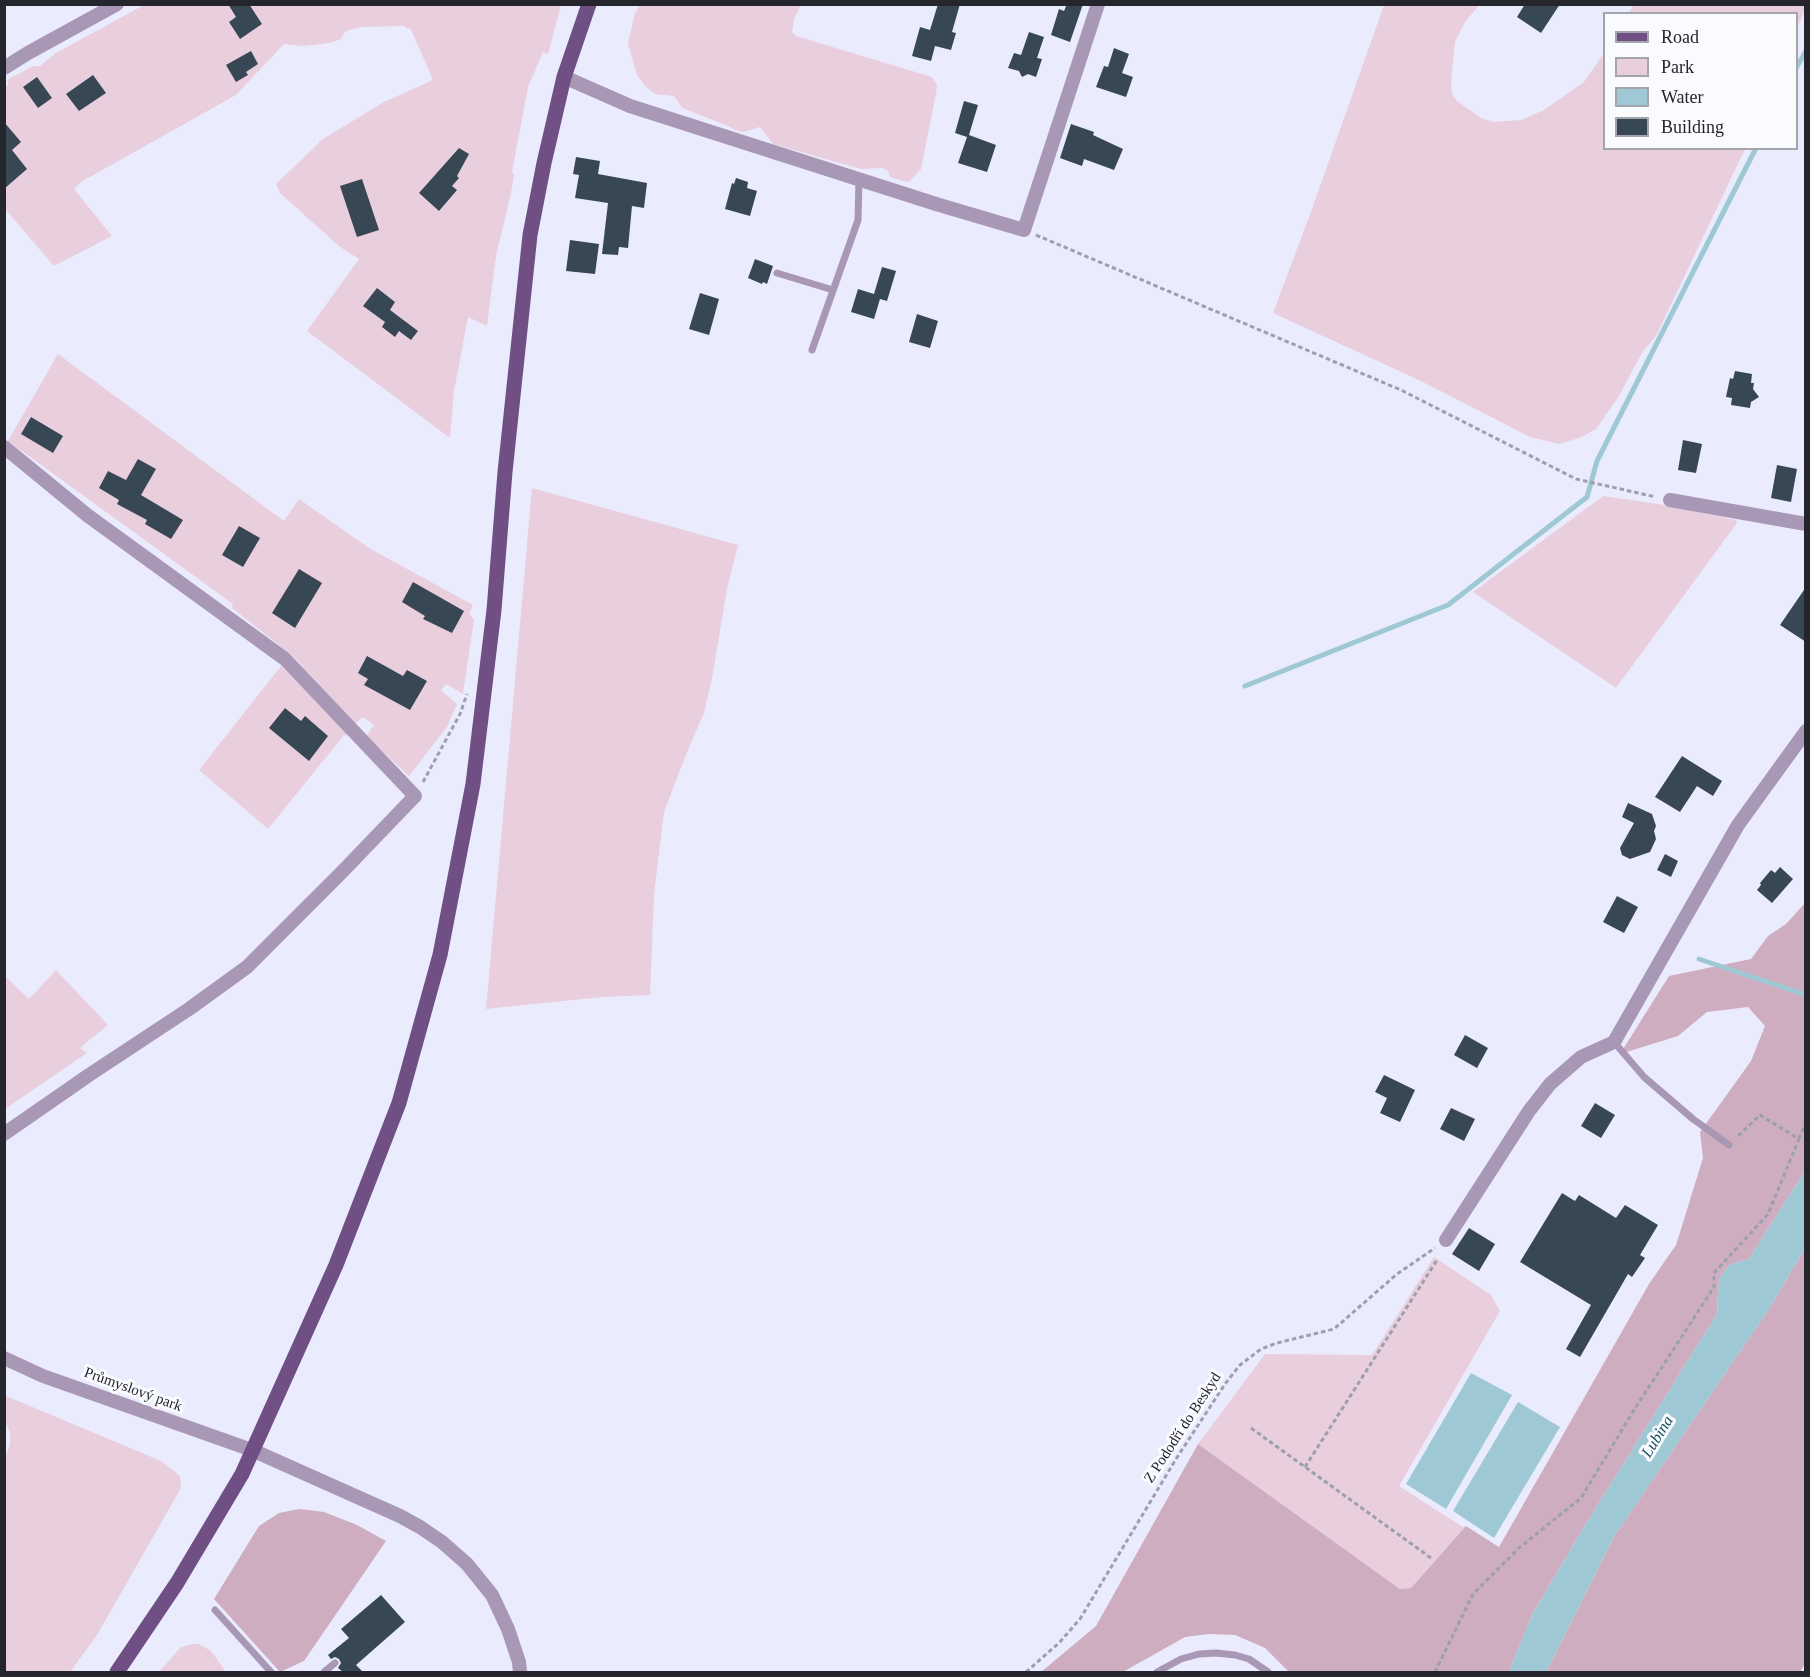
<!DOCTYPE html>
<html>
<head>
<meta charset="utf-8">
<style>
	body { margin:0 }
	#map { position:relative; width:1810px; height:1677px; overflow:hidden; background:#eaecfe; font-family:Georgia,serif }
	canvas { display:block }
	.frame { position:absolute; inset:0; border:6px solid #24252d; pointer-events:none }
	.legend { position:absolute; left:1603px; top:12px; width:195px; height:138px; box-sizing:border-box; background:#fafbff; border:2px solid #a4a5ab; margin:0; padding:8px 10px; list-style:none; font-size:18px; color:#24252d }
	.legend li { display:flex; align-items:center; gap:12px; height:30px }
	.legend b { width:30px; border:2px solid #a4a5ab }
</style>
</head>
<body>
<div id="map">
<canvas width="1810" height="1677"></canvas>
<div class="frame"></div>
<ul class="legend">
<li><b style="height:8px;background:#704f84"></b>Road</li>
<li><b style="height:16px;background:#e9cedd"></b>Park</li>
<li><b style="height:16px;background:#9ec8d3"></b>Water</li>
<li><b style="height:16px;background:#384754"></b>Building</li>
</ul>
</div>
<script>
const context = document.querySelector('canvas').getContext('2d');
context.lineJoin = 'round';
function fill(path, color) {
  context.fillStyle = color;
  context.fill(path, 'evenodd');
}
function toPath(rows) {
  const path = new Path2D();
  for (const r of rows) {
    path.moveTo(r[0], r[1]);
    for (let i = 2; i < r.length; i += 2) path.lineTo(r[i], r[i + 1]);
  }
  return path;
}
function stroke(path, color, width, dash) {
  context.strokeStyle = color;
  context.lineWidth = width;
  context.lineCap = dash ? 'butt' : 'round';
  context.setLineDash(dash || []);
  context.stroke(path);
}
function label(font, color, halo, rows, align = 'center') {
  context.font = font + ' Georgia,serif';
  context.lineWidth = 6;
  context.setLineDash([]);
  context.textBaseline = 'middle';
  context.strokeStyle = halo;
  context.fillStyle = color;
  for (const [text, x, y, turn = 0] of rows) {
    context.save();
    context.translate(x, y);
    context.rotate((+turn || 0) * Math.PI / 180);
    context.textAlign = isNaN(turn) ? turn : align;
    if (halo) context.strokeText(text, 0, 0);
    context.fillText(text, 0, 0);
    context.restore();
  }
}
fill(toPath([
	[1634,4,1805,4,1806,7,1797,28,1796,14,1629,13],
	[144,5,561,5,548,54,543,52,528,87,512,172,514,174,511,193,496,256,487,326,468,317,454,391,450,438,307,331,359,259,340,247,280,193,276,184,319,143,318,142,384,102,433,80,414,36,410,28,407,29,405,26,362,27,350,30,345,32,341,39,330,43,304,46,284,44,236,95,81,182,74,189,112,236,54,266,5,209,4,87,9,84,7,80,33,66,40,66,56,53],
	[640,5,801,5,794,19,792,32,796,36,932,77,937,85,936,93,921,169,909,182,903,181,890,177,888,171,882,168,861,169,773,144,760,127,743,132,735,130,728,126,682,108,674,96,655,94,645,86,637,75,628,43,635,13],
	[1384,5,1479,5,1465,22,1455,42,1451,81,1452,94,1457,101,1481,118,1494,122,1521,120,1544,110,1584,82,1604,53,1604,148,1745,149,1656,336,1643,351,1619,396,1596,429,1582,437,1559,444,1530,437,1423,382,1273,313,1312,209],
	[58,354,284,521,299,499,369,548,473,605,469,614,474,620,463,694,446,684,441,690,457,704,447,727,409,776,366,736,374,725,363,717,355,724,294,657,232,608,233,604,8,441],
	[532,488,738,545,727,589,712,678,704,713,687,752,664,812,654,895,650,995,602,997,486,1009],
	[1603,496,1659,504,1736,520,1737,523,1616,688,1473,592],
	[281,666,349,732,345,736,344,735,268,829,199,770],
	[56,970,108,1025,80,1048,87,1053,5,1109,5,976,29,999],
	[1434,1257,1491,1295,1500,1311,1399,1486,1463,1527,1466,1526,1411,1588,1400,1589,1198,1444,1265,1354,1372,1355],
	[4,1395,161,1461,180,1476,181,1488,97,1635,70,1672,5,1672,4,1460,10,1445,10,1432,5,1422],
	[192,1644,199,1644,211,1651,226,1672,159,1672,181,1647]
]), '#e9cedd');
fill(toPath([
	[1805,903,1805,1171,1749,1259,1729,1265,1719,1279,1717,1314,1584,1527,1532,1615,1509,1672,1289,1672,1265,1648,1235,1635,1209,1634,1185,1637,1123,1672,1041,1672,1096,1626,1198,1444,1400,1589,1411,1588,1466,1526,1499,1547,1649,1284,1676,1245,1703,1158,1700,1132,1751,1061,1765,1026,1748,1007,1707,1012,1678,1036,1620,1054,1669,976,1751,959,1768,936,1786,924],
	[1805,1248,1806,1662,1800,1672,1546,1672,1615,1535,1769,1309],
	[299,1509,324,1512,357,1525,386,1541,304,1661,280,1672,214,1599,259,1526,279,1513]
]), '#cfadc0');
fill(toPath([
	[1805,1171,1805,1248,1769,1309,1615,1535,1546,1672,1509,1672,1532,1615,1584,1527,1717,1314,1719,1279,1729,1265,1749,1259],
	[1471,1373,1512,1395,1446,1509,1406,1484],
	[1518,1402,1560,1427,1494,1538,1453,1511]
]), '#9ec8d3');
stroke(toPath([
	[1796,68,1806,51],
	[1245,686,1448,605,1587,497,1597,461,1756,148],
	[1699,959,1806,995]
]), '#9ec8d3', 5);
fill(toPath([
	[228,4,249,4,262,24,240,39,229,22,236,17],
	[938,4,960,4,952,32,956,33,951,50,935,46,931,61,912,56,920,27,930,30],
	[1067,4,1083,4,1070,42,1051,35,1059,9,1064,11],
	[1525,4,1560,4,1541,33,1517,17],
	[1029,32,1044,37,1037,58,1042,59,1036,77,1028,74,1022,77,1019,71,1008,68,1014,53,1021,55],
	[1114,48,1129,54,1122,73,1133,77,1126,97,1096,87,1104,66,1108,67],
	[251,51,258,64,246,72,248,75,236,82,226,65],
	[93,75,106,93,79,111,66,94],
	[37,77,52,98,38,108,23,87],
	[964,101,978,105,969,135,996,145,987,172,958,163,967,137,955,133],
	[4,122,21,142,12,150,27,169,4,189],
	[1071,124,1094,132,1093,135,1123,149,1114,170,1084,159,1082,166,1060,158],
	[459,148,469,154,457,176,459,178,452,186,457,190,439,211,419,193],
	[576,157,600,161,598,174,647,183,644,208,632,206,628,248,619,247,618,255,602,254,608,203,575,198,579,175,573,174],
	[736,178,748,182,747,188,757,191,750,216,725,209,732,183,734,184],
	[362,179,379,230,357,237,340,186],
	[570,240,599,244,595,274,566,271],
	[755,259,773,266,767,284,763,282,762,284,748,278],
	[882,267,896,271,887,301,880,299,874,319,851,312,858,289,874,294],
	[377,288,395,302,390,310,418,331,411,340,399,331,395,337,382,327,385,322,363,306],
	[700,293,719,299,709,335,689,329],
	[917,314,938,321,930,348,909,342],
	[1735,371,1752,374,1751,383,1754,383,1753,389,1759,397,1751,402,1750,408,1731,405,1732,398,1726,397,1730,378,1733,379],
	[31,417,63,436,53,453,21,434],
	[1683,440,1702,444,1696,473,1678,470],
	[138,459,156,469,141,495,183,520,171,539,145,524,147,520,117,504,119,500,99,488,108,471,126,480],
	[1777,465,1797,469,1791,502,1771,498],
	[239,526,260,538,243,567,222,555],
	[299,569,322,583,295,628,272,613],
	[413,582,464,611,452,633,423,619,425,616,402,602],
	[1806,587,1806,642,1780,625],
	[367,656,403,676,407,670,427,681,410,710,364,685,368,679,358,673],
	[285,708,301,721,305,716,328,736,309,761,269,728],
	[1682,756,1722,781,1713,796,1697,786,1680,812,1655,797],
	[1628,803,1652,814,1656,826,1654,831,1656,839,1650,852,1630,859,1622,855,1620,848,1634,823,1622,817],
	[1665,854,1678,861,1671,877,1657,870],
	[1780,867,1793,879,1772,903,1757,890,1761,885,1760,883,1771,870,1775,873],
	[1617,896,1638,907,1624,933,1603,922],
	[1465,1035,1488,1048,1477,1068,1454,1055],
	[1384,1075,1415,1090,1400,1122,1380,1113,1387,1098,1375,1092],
	[1595,1103,1615,1115,1601,1138,1581,1126],
	[1451,1108,1475,1119,1464,1141,1440,1129],
	[1562,1193,1575,1201,1579,1195,1616,1218,1625,1205,1658,1225,1640,1255,1645,1258,1632,1277,1628,1274,1580,1357,1566,1349,1591,1305,1520,1262],
	[1469,1228,1495,1244,1479,1271,1452,1254],
	[381,1595,405,1622,356,1665,363,1672,343,1672,338,1668,341,1663,339,1659,335,1657,331,1659,328,1655,349,1638,341,1629]
]), '#384754');
stroke(toPath([
	[1036,235,1401,390,1576,479,1656,497],
	[423,782,460,714,467,694],
	[1799,1139,1806,1121],
	[1251,1428,1431,1558],
	[1305,1467,1437,1260],
	[1026,1672,1059,1643,1080,1619,1176,1459,1225,1384,1240,1365,1261,1349,1277,1343,1334,1329,1397,1274,1435,1248],
	[1435,1672,1473,1594,1519,1548,1581,1498,1634,1410,1714,1287,1714,1273,1768,1214,1799,1139,1760,1115,1737,1137]
]), '#9d9fad', 3, [4.5, 3]);
stroke(toPath([
	[777,273,833,290],
	[812,350,858,220,859,178],
	[1614,1042,1644,1077,1693,1119,1729,1145],
	[215,1610,271,1672],
	[324,1672,335,1663],
	[1157,1672,1181,1659,1199,1654,1216,1653,1235,1655,1249,1659,1268,1672]
]), '#a997b6', 7);
stroke(toPath([
	[4,68,28,53,117,4],
	[564,77,630,106,936,204,1024,230,1098,4],
	[4,447,87,515,285,659,415,796,341,873,247,967,189,1009,89,1075,4,1134],
	[1670,500,1806,524],
	[1446,1240,1529,1111,1550,1084,1581,1057,1614,1042,1738,825,1806,731],
	[4,1358,43,1376,252,1450,400,1516,420,1527,442,1542,467,1564,492,1595,508,1629,519,1662,520,1672]
]), '#a997b6', 14);
stroke(toPath([
	[117,1672,177,1583,242,1474,336,1265,399,1103,440,955,473,784,494,610,505,472,530,235,544,163,564,77,589,4]
]), '#704f84', 15);
label('15px', '#24252d', '#fafbff', [
	["Průmyslový park",133,1390,20],
	["Z Pododří do Beskyd",1183,1428,-57]
]);
label('italic 16px', '#15505c', '#fafbff', [
	["Lubina",1658,1437,-58]
]);
</script>
</body>
</html>
